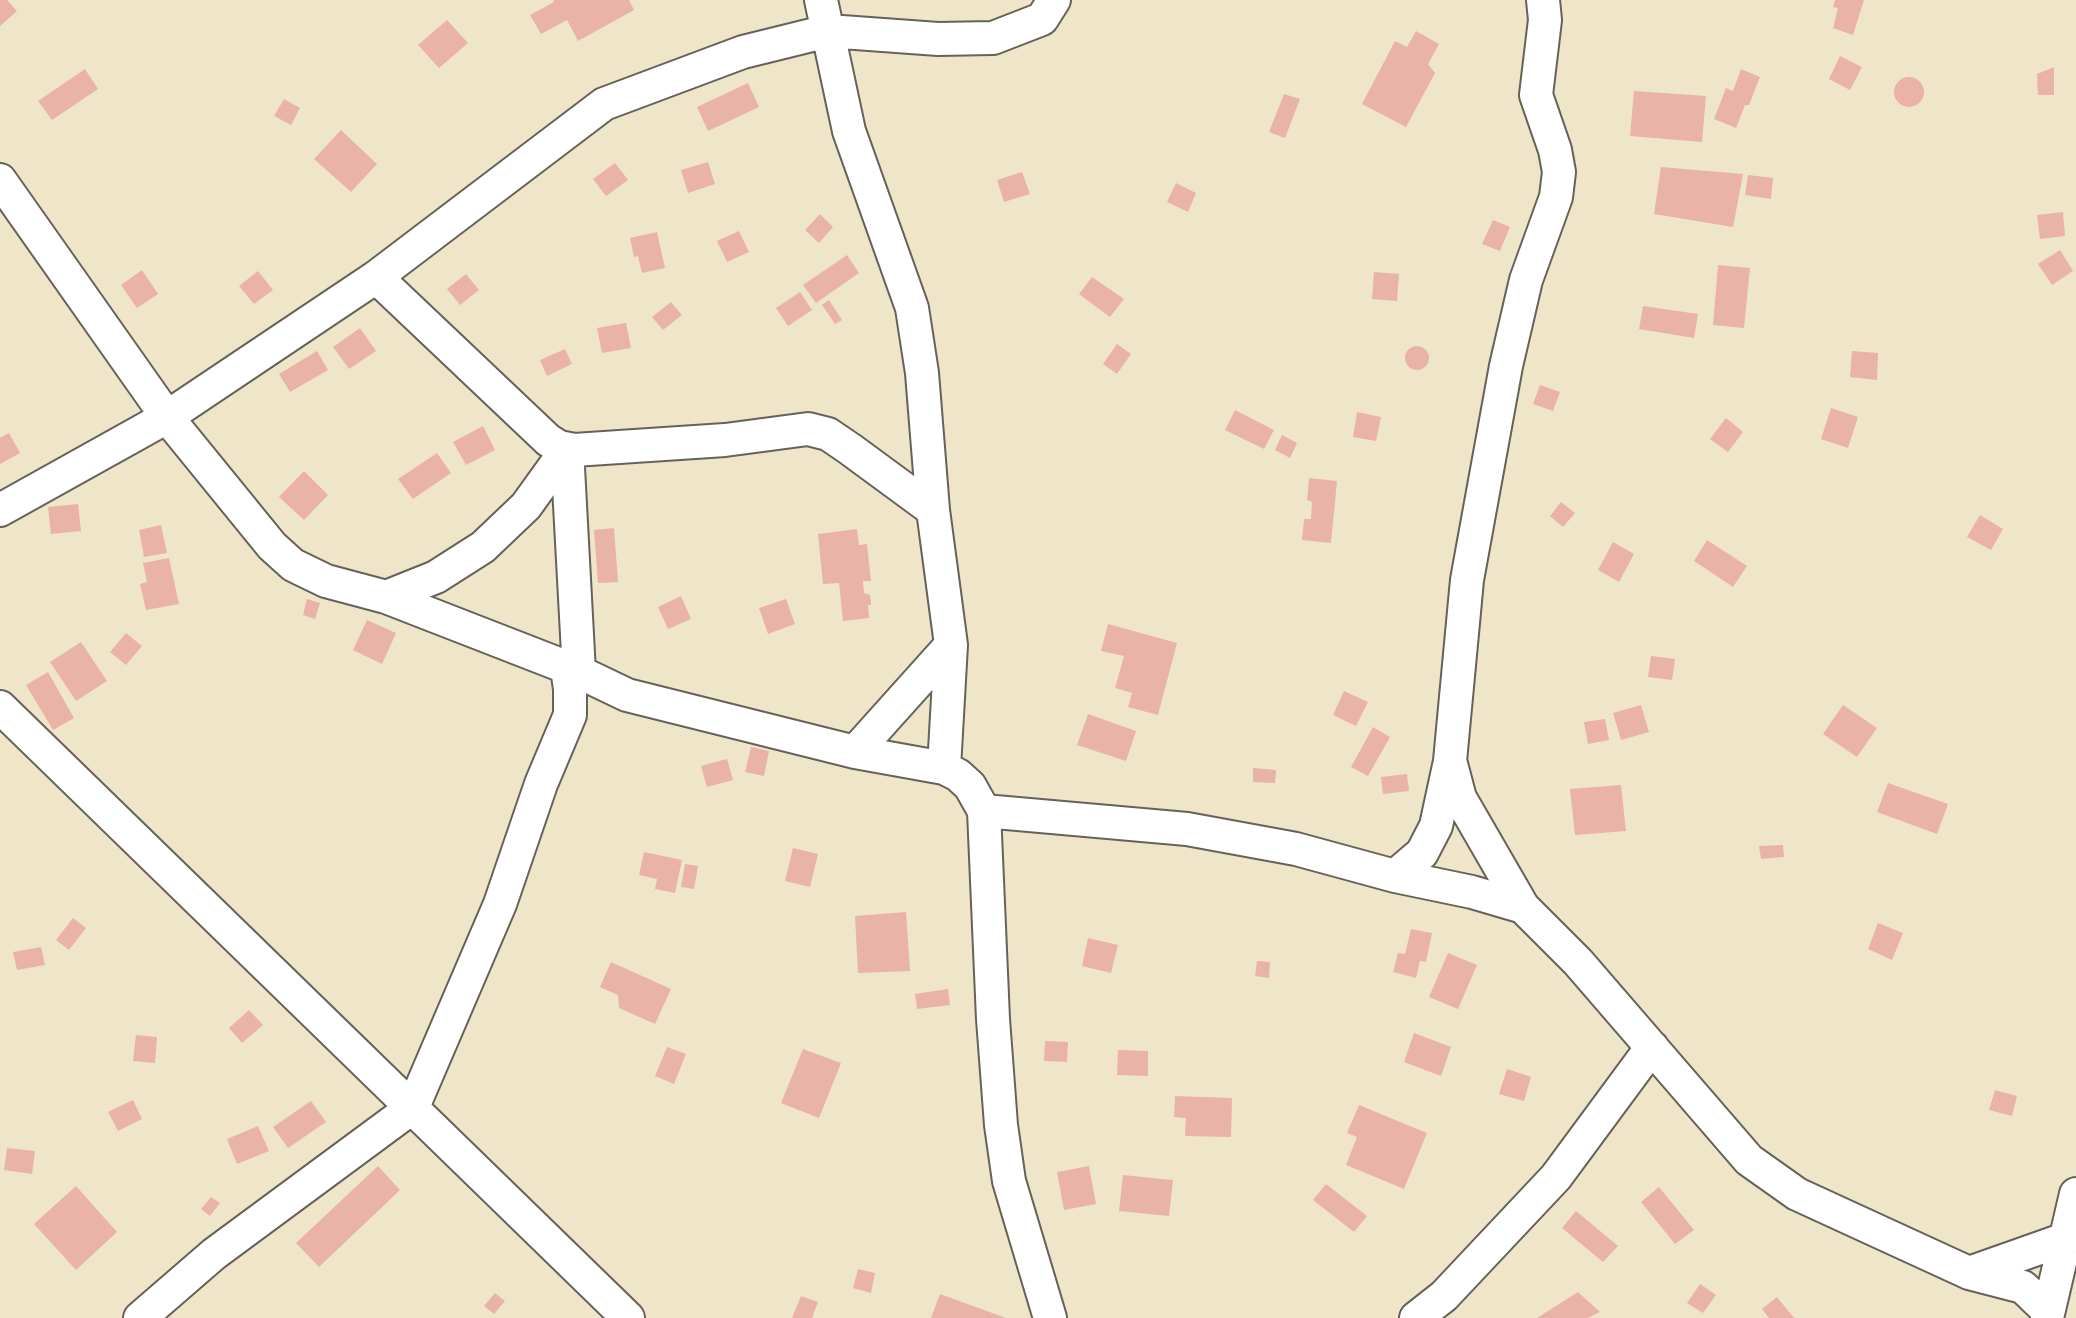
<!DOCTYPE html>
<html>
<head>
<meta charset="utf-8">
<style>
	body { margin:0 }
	canvas { display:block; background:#efe5c9 }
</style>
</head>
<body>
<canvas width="2076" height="1318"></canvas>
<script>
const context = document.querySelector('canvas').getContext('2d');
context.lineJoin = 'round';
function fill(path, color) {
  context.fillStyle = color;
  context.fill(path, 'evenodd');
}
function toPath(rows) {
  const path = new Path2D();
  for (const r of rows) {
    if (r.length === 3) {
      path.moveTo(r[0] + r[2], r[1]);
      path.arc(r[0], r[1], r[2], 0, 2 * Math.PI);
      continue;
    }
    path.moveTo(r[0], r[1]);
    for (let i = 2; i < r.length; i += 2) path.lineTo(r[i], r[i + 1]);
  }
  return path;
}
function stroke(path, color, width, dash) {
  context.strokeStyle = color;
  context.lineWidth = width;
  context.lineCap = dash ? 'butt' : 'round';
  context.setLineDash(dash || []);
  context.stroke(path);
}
fill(toPath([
	[0,0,7,0,17,11,0,26],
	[553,0,629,0,634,10,578,41,567,20,541,34,530,15,554,2],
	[1835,0,1864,0,1853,35,1833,28,1838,8,1833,7],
	[447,20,468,43,439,68,418,45],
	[1416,31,1439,44,1428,64,1435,73,1406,127,1362,104,1395,41,1407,47],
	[1840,56,1862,67,1850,90,1829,79],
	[2054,67,2054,95,2038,95,2037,74],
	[85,69,98,89,52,120,38,101],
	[1741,69,1760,77,1749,105,1745,105,1736,128,1714,119,1726,88,1733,91],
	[1909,92,15],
	[748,83,759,107,708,131,697,107],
	[1634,91,1706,96,1702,142,1630,136],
	[1284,94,1300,99,1285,138,1269,132],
	[284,99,300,108,291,125,274,116],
	[341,130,377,164,351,192,314,159],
	[708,162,715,184,688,193,681,170],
	[615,163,628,180,606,196,593,179],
	[1661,167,1743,174,1733,227,1654,214],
	[1022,172,1030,194,1004,202,997,180],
	[1748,175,1773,178,1771,199,1745,195],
	[1176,183,1196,193,1188,212,1167,202],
	[2063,212,2065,236,2040,239,2037,215],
	[820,214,833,227,819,243,805,230],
	[1493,220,1510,227,1500,251,1482,244],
	[739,231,749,252,727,262,717,241],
	[657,232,665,268,642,273,638,256,634,257,630,238],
	[2060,250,2073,271,2052,285,2038,264],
	[847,255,859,273,816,303,803,285],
	[1718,265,1750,268,1744,328,1713,325],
	[142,270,158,294,137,308,121,285],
	[258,271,273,290,254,304,239,286],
	[1374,272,1399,274,1397,301,1372,299],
	[466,274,479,290,460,305,447,289],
	[1092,277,1124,299,1110,317,1079,294],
	[800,292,812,310,788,326,776,308],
	[829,300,842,320,835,324,822,305],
	[671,302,682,315,663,330,652,317],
	[1643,306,1698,314,1694,338,1639,329],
	[626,323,631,348,602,353,597,328],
	[360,328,376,351,349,369,333,347],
	[1117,344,1131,354,1117,374,1103,364],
	[1417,358,12],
	[565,349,572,364,547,376,540,360],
	[317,351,328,370,290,392,279,374],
	[1852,351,1878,353,1877,380,1850,377],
	[1540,385,1560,392,1553,411,1533,404],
	[1831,408,1858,417,1848,448,1821,439],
	[1235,410,1274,430,1264,449,1225,430],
	[1357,412,1381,417,1376,441,1353,437],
	[1726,418,1743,432,1728,452,1710,439],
	[483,426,495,450,466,465,453,442],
	[9,433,20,453,0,464,0,438],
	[1282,435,1297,443,1290,458,1275,450],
	[437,453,451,473,413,499,398,479],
	[304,471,328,495,304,520,279,497],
	[1309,478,1337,481,1331,543,1302,540,1304,519,1311,519,1312,502,1307,500],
	[1561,502,1575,513,1563,527,1550,516],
	[78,504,81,531,51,534,48,507],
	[1980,515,2003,529,1991,550,1967,537],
	[161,525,167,553,144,557,139,530],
	[614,528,618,582,598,583,594,530],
	[857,529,859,545,867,544,871,581,863,581,864,593,870,595,871,605,868,605,869,618,843,621,839,583,823,584,818,534],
	[1707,540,1747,566,1733,587,1694,561],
	[1613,542,1634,554,1619,582,1598,570],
	[169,558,179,604,146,610,140,584,147,582,143,563],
	[681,596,691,619,668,629,658,607],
	[307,599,320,603,315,619,303,615],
	[786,599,795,624,768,634,759,608],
	[367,620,396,633,382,664,353,650],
	[1108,624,1177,643,1158,715,1128,707,1132,693,1115,688,1124,656,1101,651],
	[126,633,142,646,126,665,110,652],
	[81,642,107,681,76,701,50,662],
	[1651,656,1675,659,1672,680,1648,677],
	[48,672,74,718,53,730,26,685],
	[1344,691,1368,702,1356,726,1333,715],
	[1641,705,1649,732,1621,740,1613,713],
	[1843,705,1877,728,1857,757,1823,734],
	[1088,714,1136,731,1126,761,1077,745],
	[1605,719,1609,740,1588,744,1584,722],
	[1373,727,1390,737,1368,776,1351,767],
	[751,747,769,751,764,776,745,772],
	[727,759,733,780,707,787,701,766],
	[1253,768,1276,770,1275,783,1253,782],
	[1407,774,1409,791,1383,794,1381,777],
	[1888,783,1948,804,1937,834,1877,812],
	[1621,785,1626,831,1575,835,1570,789],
	[1783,845,1784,857,1761,859,1759,846],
	[793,848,818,854,810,887,785,881],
	[644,852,682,860,675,893,655,889,657,879,639,875],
	[685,864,698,866,694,889,681,887],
	[906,912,910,971,858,973,855,916],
	[73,918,86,928,69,950,56,940],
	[1878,923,1903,933,1892,960,1868,949],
	[1411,929,1432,933,1426,962,1420,961,1416,978,1393,972,1398,953,1405,954],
	[1088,938,1118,945,1111,973,1082,966],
	[41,947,45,965,17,970,13,952],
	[1448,953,1477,965,1458,1009,1429,997],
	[1257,961,1270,962,1269,978,1255,976],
	[611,962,671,989,655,1024,619,1008,618,995,600,987],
	[948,989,950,1005,917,1009,915,994],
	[249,1010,263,1025,242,1043,229,1028],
	[1414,1033,1451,1047,1441,1076,1404,1062],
	[136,1035,157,1037,155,1063,133,1061],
	[1045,1041,1068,1042,1067,1062,1044,1061],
	[667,1047,686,1054,674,1084,655,1076],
	[803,1049,841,1063,819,1118,781,1103],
	[1118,1050,1148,1051,1148,1076,1117,1075],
	[1507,1069,1531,1077,1524,1101,1499,1094],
	[1995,1090,2017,1096,2012,1116,1989,1110],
	[1175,1096,1232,1098,1231,1137,1185,1136,1186,1118,1174,1117],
	[133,1100,142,1119,118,1131,108,1112],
	[311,1101,326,1122,288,1148,273,1127],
	[1359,1105,1427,1133,1404,1189,1346,1165,1357,1137,1347,1133],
	[258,1126,269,1151,237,1164,227,1139],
	[7,1148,35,1151,32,1174,4,1170],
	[378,1166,400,1190,319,1267,296,1243],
	[1089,1166,1096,1204,1064,1210,1057,1172],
	[1123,1175,1173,1180,1169,1216,1119,1211],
	[1326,1184,1367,1216,1354,1232,1313,1200],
	[76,1186,117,1232,76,1270,34,1224],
	[1659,1187,1694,1230,1675,1244,1641,1202],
	[211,1197,220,1203,210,1216,201,1209],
	[1576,1211,1618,1246,1603,1262,1562,1228],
	[858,1269,875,1273,871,1293,853,1288],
	[1700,1284,1716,1295,1703,1313,1687,1303],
	[1578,1292,1600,1312,1588,1318,1537,1318],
	[495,1293,505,1301,494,1314,484,1306],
	[940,1294,1006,1318,931,1318],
	[801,1296,818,1302,812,1318,792,1318],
	[1777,1297,1794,1318,1769,1318,1762,1309]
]), '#eab3a8');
const minor = toPath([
	[821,0,849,131,912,308,922,373,933,510,951,645,944,768],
	[0,180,167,417,272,546,293,565,326,581,386,597,579,672,627,695,855,752,944,768,958,775,970,786,984,811,993,1019,1001,1125,1009,1181,1050,1318],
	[376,277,548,440,559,447,574,450,725,440,808,429,828,434,850,449,933,510],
	[567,449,579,672],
	[0,510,167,417,376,277,604,104,743,52,828,31,938,39,993,38,1042,19,1054,0],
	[386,597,436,577,483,547,526,506,567,449],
	[0,707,628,1318],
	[855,752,951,645],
	[1451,764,1460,798,1523,907],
	[984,811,1187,829,1296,849,1395,876,1472,892,1523,907,1578,962,1749,1160,1797,1194,1969,1273,2023,1287,2048,1311],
	[1395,876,1422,853,1436,826,1450,761,1467,580,1506,366,1526,280,1556,197,1559,172,1555,150,1536,95,1545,20,1543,0],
	[1969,1273,2068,1238],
	[140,1318,214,1254,413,1107,500,904,541,784,570,715,570,689,567,668],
	[1416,1318,1444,1296,1556,1177,1652,1047],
	[2047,1318,2076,1194]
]);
stroke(minor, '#666259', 36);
stroke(minor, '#fff', 32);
</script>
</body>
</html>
